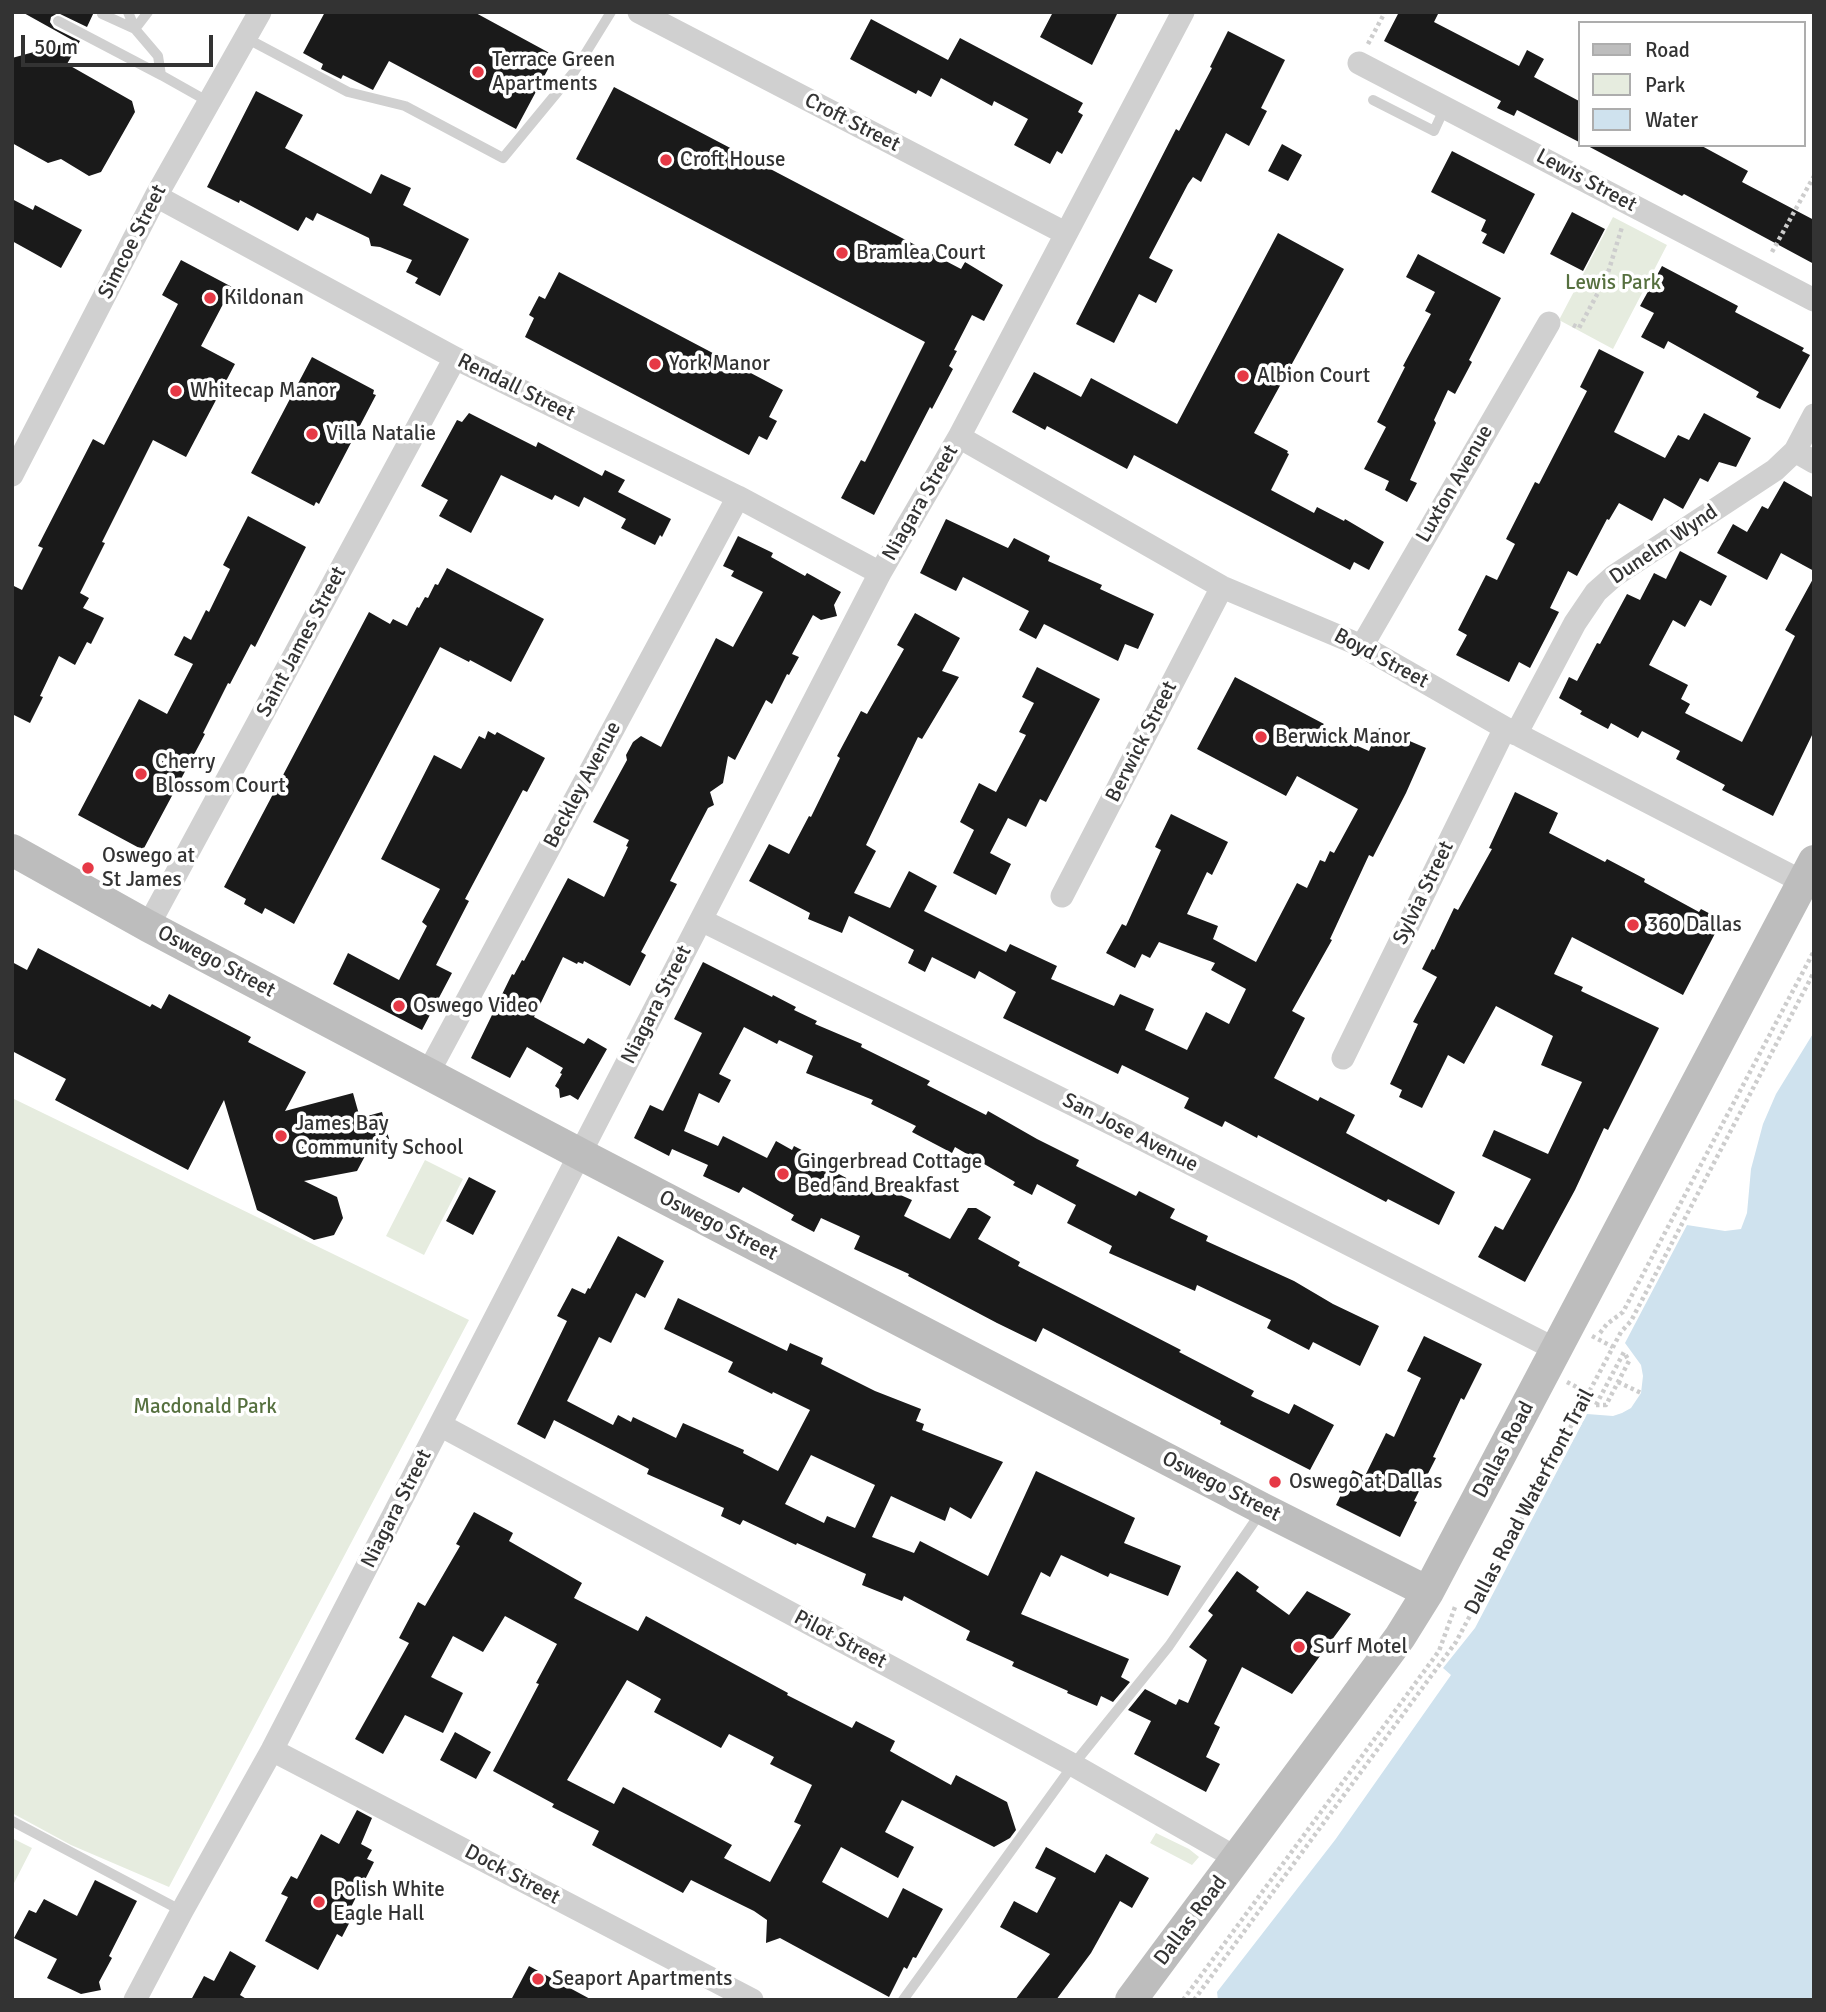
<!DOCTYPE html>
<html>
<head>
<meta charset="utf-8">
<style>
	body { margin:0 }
	#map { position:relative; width:1826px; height:2012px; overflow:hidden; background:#fff; font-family:Signika,sans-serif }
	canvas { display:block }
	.frame { position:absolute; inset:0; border:14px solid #333; pointer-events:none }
	.legend { position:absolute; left:1578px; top:21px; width:228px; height:126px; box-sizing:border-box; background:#fff; border:2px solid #adadad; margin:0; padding:9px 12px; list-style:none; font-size:21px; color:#333 }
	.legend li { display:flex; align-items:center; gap:14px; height:35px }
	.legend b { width:35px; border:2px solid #adadad }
	.scale { position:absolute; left:21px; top:35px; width:192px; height:32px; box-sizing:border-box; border:4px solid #333; border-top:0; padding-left:9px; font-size:21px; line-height:24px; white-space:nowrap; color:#333; -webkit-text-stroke:5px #fff; paint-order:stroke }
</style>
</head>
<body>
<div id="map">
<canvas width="1826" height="2012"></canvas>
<div class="frame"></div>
<ul class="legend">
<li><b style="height:9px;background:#bdbdbd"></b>Road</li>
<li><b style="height:19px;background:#e6ecdf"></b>Park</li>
<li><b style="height:19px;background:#cfe2ee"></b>Water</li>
</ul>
<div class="scale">50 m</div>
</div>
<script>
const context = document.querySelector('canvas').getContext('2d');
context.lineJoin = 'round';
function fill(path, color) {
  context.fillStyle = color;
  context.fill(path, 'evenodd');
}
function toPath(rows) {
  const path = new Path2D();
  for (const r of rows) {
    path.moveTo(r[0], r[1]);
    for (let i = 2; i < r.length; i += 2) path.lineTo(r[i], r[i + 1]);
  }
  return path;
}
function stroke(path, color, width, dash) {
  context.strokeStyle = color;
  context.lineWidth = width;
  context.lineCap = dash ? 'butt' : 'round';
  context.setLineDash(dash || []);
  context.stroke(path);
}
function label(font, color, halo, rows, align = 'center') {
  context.font = font + ' Signika,sans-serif';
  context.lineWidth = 7;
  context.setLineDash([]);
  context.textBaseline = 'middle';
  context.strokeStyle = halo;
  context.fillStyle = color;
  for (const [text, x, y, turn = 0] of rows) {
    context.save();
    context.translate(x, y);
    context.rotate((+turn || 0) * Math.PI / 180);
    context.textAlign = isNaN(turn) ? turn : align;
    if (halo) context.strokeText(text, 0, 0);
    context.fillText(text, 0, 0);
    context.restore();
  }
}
fill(toPath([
	[1613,217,1667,245,1613,349,1559,320],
	[12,1098,469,1320,169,1887,71,1845,12,1813],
	[425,1160,463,1179,424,1255,386,1236],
	[1156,1833,1189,1849,1199,1857,1192,1865,1150,1843],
	[12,1838,32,1848,12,1887]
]), '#e6ecdf');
fill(toPath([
	[1814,1032,1814,2000,1218,2000,1217,1992,1335,1840,1451,1675,1443,1668,1475,1628,1587,1414,1613,1416,1622,1413,1631,1408,1641,1393,1643,1376,1641,1365,1625,1343,1687,1225,1725,1231,1741,1229,1747,1213,1751,1169,1763,1124,1776,1094]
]), '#cfe2ee');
fill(toPath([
	[22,12,94,12,87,27,58,13,51,17,50,22,54,28,80,41,67,64,132,101,135,112,101,172,89,176,61,159,48,163,12,143,12,58,74,41],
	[325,12,474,12,555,56,516,129,389,61,373,90,343,75,341,79,321,69,323,64,303,53],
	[1053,12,1118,12,1092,65,1040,37],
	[1399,12,1439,12,1434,22,1519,66,1527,50,1544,59,1534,77,1579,101,1579,142,1517,110,1514,116,1497,108,1501,101,1384,41],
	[871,19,948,60,960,38,1083,103,1078,112,1083,115,1062,154,1057,151,1050,164,1014,145,1028,119,994,101,992,106,941,78,931,97,918,90,916,94,850,59],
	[1228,31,1285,60,1261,108,1267,111,1249,146,1226,133,1201,182,1193,177,1188,184,1149,258,1173,270,1156,303,1139,294,1114,343,1076,324,1176,129,1179,131,1212,68,1210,67],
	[614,87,961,269,965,262,1003,285,984,321,972,315,954,350,957,351,949,366,953,369,932,409,930,407,874,515,841,498,861,460,865,462,925,342,576,159],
	[256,91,303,115,285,148,371,194,381,174,411,188,403,205,469,239,440,296,415,283,418,278,406,272,412,260,380,247,371,246,369,238,317,213,313,221,306,217,298,231,240,200,239,203,207,187],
	[1282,144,1302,155,1288,181,1268,171],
	[1586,145,1700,145,1748,171,1742,182,1814,220,1814,264,1684,194,1682,196],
	[1452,151,1535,194,1504,254,1482,243,1487,234,1481,231,1486,220,1431,192],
	[12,199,33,210,35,205,82,230,61,268,12,241],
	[1572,212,1605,229,1583,271,1550,254],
	[1278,233,1344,269,1254,433,1288,451,1287,453,1289,454,1271,490,1314,513,1317,507,1344,521,1345,519,1384,542,1369,570,1354,562,1350,570,1134,455,1127,469,1047,426,1045,430,1012,412,1034,372,1081,397,1091,378,1177,424],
	[1418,254,1501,298,1469,360,1472,362,1455,394,1448,390,1434,420,1436,423,1410,480,1417,483,1407,502,1385,490,1389,481,1364,469,1386,427,1377,422,1405,367,1403,366,1431,314,1425,311,1435,292,1406,277],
	[181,260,232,287,201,346,235,364,186,457,153,440,102,542,105,543,80,593,89,598,83,608,104,618,91,644,87,642,75,665,59,656,40,696,43,697,30,723,12,714,12,585,22,590,43,548,38,546,93,439,104,445,178,304,162,295],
	[1662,266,1738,306,1735,312,1804,348,1802,351,1810,355,1780,409,1756,397,1759,392,1668,341,1664,349,1641,337,1654,313,1640,306],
	[559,272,783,390,769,417,777,421,767,440,759,436,749,455,525,337,534,318,529,315,539,296,545,299],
	[1599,349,1644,372,1614,432,1665,458,1678,435,1689,440,1704,413,1751,438,1736,467,1719,462,1708,482,1700,478,1683,509,1664,498,1652,521,1619,503,1609,520,1607,519,1577,576,1568,571,1550,608,1559,612,1530,668,1519,662,1509,682,1456,655,1467,635,1458,630,1486,575,1497,580,1515,544,1506,539,1535,482,1539,484,1587,391,1580,387],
	[312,357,374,390,373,394,376,395,319,504,316,502,314,506,251,473],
	[469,413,536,447,538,442,602,476,605,470,625,480,618,492,671,519,662,537,660,535,655,545,621,528,626,519,584,497,579,507,555,495,552,500,501,475,471,533,439,516,448,500,421,486,457,420,462,422],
	[1784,481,1814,498,1814,571,1781,553,1767,580,1717,553,1733,524,1747,532,1762,506,1768,509],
	[248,516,306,547,255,647,251,644,230,684,228,683,203,733,205,734,143,850,78,815,139,699,167,714,193,664,174,655,184,636,191,640,206,610,209,612,230,569,223,565],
	[946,519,1008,548,1014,538,1050,556,1048,561,1102,585,1100,589,1154,614,1138,649,1125,644,1118,661,1044,624,1036,639,1019,630,1029,611,963,577,956,591,920,573],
	[738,536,773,553,771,557,805,576,807,573,841,592,834,605,837,616,821,620,813,615,792,654,799,657,789,675,787,674,772,704,766,700,735,760,728,756,723,783,710,792,714,805,708,808,670,881,677,884,641,952,646,955,630,986,584,961,583,964,578,962,577,964,563,957,534,1017,584,1044,588,1038,607,1049,578,1100,570,1095,560,1098,559,1089,555,1086,562,1074,560,1073,563,1068,527,1047,510,1078,471,1058,512,974,514,975,522,960,524,961,568,878,604,897,628,847,626,846,629,840,593,822,627,760,626,755,633,742,641,736,661,747,716,638,733,647,763,592,731,576,734,571,723,566],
	[1680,551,1727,576,1711,606,1700,600,1685,627,1673,620,1649,665,1688,685,1681,699,1690,704,1685,713,1742,742,1795,636,1785,630,1814,577,1814,731,1773,816,1722,790,1725,785,1676,759,1680,751,1642,731,1638,738,1611,723,1608,729,1580,714,1582,711,1559,698,1569,677,1577,681,1597,643,1600,644,1627,594,1640,600,1654,573,1666,579],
	[447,568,544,619,511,682,470,660,469,662,440,647,294,924,265,908,262,914,244,904,246,899,224,887,369,612,390,624,393,619,407,626,417,607,419,608,425,597,428,598,435,584,438,585],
	[915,613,960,638,942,671,959,677,922,739,918,737,866,845,876,851,854,893,890,908,909,871,937,886,924,911,1006,952,1010,944,1057,966,1051,979,1114,1006,1120,994,1154,1009,1145,1030,1187,1050,1206,1012,1229,1024,1246,989,1211,970,1215,963,1159,942,1150,958,1142,954,1135,968,1106,953,1122,924,1126,926,1161,850,1155,847,1171,814,1228,842,1212,875,1207,872,1187,914,1218,926,1213,939,1256,962,1297,883,1307,888,1320,860,1325,862,1330,851,1334,853,1358,809,1297,776,1286,796,1197,749,1235,677,1324,724,1321,730,1369,751,1379,728,1426,748,1406,793,1373,857,1369,855,1330,939,1332,940,1292,1011,1305,1018,1274,1078,1318,1101,1320,1097,1355,1115,1346,1133,1455,1192,1439,1225,1388,1199,1386,1202,1258,1135,1257,1138,1225,1121,1222,1127,1184,1108,1189,1098,1122,1065,1118,1074,1003,1018,1016,992,979,971,975,979,932,957,925,972,908,963,914,950,849,916,842,933,808,919,810,913,749,881,769,844,789,854,809,816,811,817,840,758,837,756,861,711,867,714,904,649,897,645],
	[1037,667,1100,699,1046,802,1040,799,1026,827,1008,818,990,853,1011,864,996,895,953,873,974,830,960,822,979,783,996,792,1026,735,1019,732,1034,703,1022,697],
	[488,731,495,735,497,732,545,758,527,792,523,790,465,899,469,901,436,965,452,973,422,1030,333,984,348,953,399,980,427,926,422,922,440,889,381,859,434,755,461,769,479,736,485,739],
	[1515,792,1558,813,1549,833,1605,862,1607,859,1645,879,1644,882,1699,912,1701,909,1722,920,1683,995,1572,937,1554,974,1583,987,1581,991,1659,1028,1608,1130,1604,1128,1575,1190,1525,1282,1478,1257,1495,1226,1503,1230,1531,1179,1482,1156,1494,1130,1548,1154,1582,1082,1541,1065,1553,1036,1496,1006,1464,1064,1448,1055,1422,1108,1399,1097,1402,1090,1390,1084,1418,1024,1413,1022,1437,977,1422,969,1432,949,1434,950,1454,908,1458,910,1492,849,1489,848],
	[38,948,150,1007,152,1004,161,1009,169,994,251,1037,248,1042,306,1072,285,1111,353,1093,360,1118,382,1112,389,1139,372,1143,357,1171,304,1181,337,1197,343,1218,334,1235,314,1240,257,1210,224,1100,188,1170,55,1100,66,1079,12,1051,12,962,27,970],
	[703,962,772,997,773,995,796,1007,794,1010,817,1021,815,1024,862,1044,861,1047,930,1081,927,1085,986,1115,988,1111,1037,1139,1079,1160,1076,1166,1136,1196,1139,1191,1175,1209,1170,1218,1208,1236,1206,1241,1294,1281,1333,1304,1379,1326,1360,1366,1313,1342,1309,1350,1267,1328,1271,1320,1197,1285,1195,1291,1109,1253,1112,1246,1067,1223,1076,1205,1037,1184,1032,1195,1013,1185,1015,1182,955,1147,952,1153,912,1132,916,1126,871,1104,873,1100,806,1073,813,1056,779,1040,777,1044,744,1027,719,1074,731,1080,719,1103,699,1093,684,1131,718,1146,723,1136,767,1158,776,1141,792,1150,794,1146,817,1158,815,1161,872,1192,875,1184,912,1200,904,1216,950,1239,968,1208,976,1208,991,1217,978,1239,1020,1262,1018,1266,1181,1350,1179,1352,1254,1391,1251,1396,1289,1414,1294,1404,1334,1425,1310,1470,1220,1424,1221,1421,1043,1328,1036,1342,997,1323,908,1276,909,1274,854,1249,860,1236,821,1218,814,1232,791,1220,794,1215,743,1187,739,1193,703,1176,708,1165,672,1149,669,1156,634,1138,650,1105,663,1111,702,1033,674,1019],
	[469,1177,496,1191,473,1235,446,1221],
	[618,1236,664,1261,645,1298,636,1293,611,1343,599,1337,567,1401,613,1425,618,1415,631,1422,633,1417,676,1438,683,1423,744,1450,743,1453,778,1471,810,1410,773,1392,772,1394,728,1372,733,1362,664,1329,678,1298,787,1351,790,1343,823,1358,821,1364,875,1391,921,1409,916,1421,924,1424,922,1430,1003,1462,971,1519,950,1507,945,1521,891,1496,872,1537,914,1553,920,1541,988,1576,1036,1471,1135,1518,1124,1543,1181,1566,1168,1596,1110,1573,1108,1577,1061,1555,1050,1577,1041,1572,1021,1614,1129,1659,1121,1677,1130,1682,1113,1702,1101,1696,1097,1706,1067,1693,1068,1691,1012,1666,1014,1662,966,1640,970,1631,904,1596,902,1601,862,1585,866,1574,797,1543,796,1545,743,1520,740,1525,721,1516,724,1508,647,1474,649,1469,554,1420,545,1439,517,1424,567,1321,557,1316,572,1288,585,1294,588,1288,590,1289],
	[811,1455,875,1485,855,1528,827,1516,824,1523,785,1504],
	[1424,1336,1482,1364,1464,1400,1461,1398,1433,1457,1436,1458,1414,1501,1417,1502,1400,1537,1336,1505,1353,1470,1365,1476,1386,1433,1394,1437,1421,1378,1407,1371],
	[474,1512,513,1533,509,1541,582,1583,574,1598,638,1631,646,1616,788,1693,787,1695,852,1728,856,1721,895,1741,890,1751,951,1785,956,1775,1007,1802,1016,1830,1010,1838,994,1847,902,1800,885,1832,914,1847,898,1878,841,1847,822,1882,888,1918,903,1888,943,1909,916,1958,913,1957,907,1969,904,1967,889,1997,780,1938,766,1943,767,1920,754,1911,691,1880,683,1893,592,1845,599,1831,552,1807,554,1804,493,1771,539,1684,536,1683,557,1644,505,1616,483,1652,453,1636,431,1677,463,1693,443,1733,405,1715,383,1754,355,1739,409,1643,399,1638,418,1602,425,1606,460,1546,456,1544],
	[627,1680,661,1699,654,1712,721,1748,729,1734,774,1757,770,1764,812,1785,794,1822,801,1825,770,1882,724,1858,732,1845,623,1787,614,1804,567,1780],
	[1237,1571,1259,1587,1256,1591,1289,1615,1307,1591,1351,1614,1292,1694,1242,1667,1214,1724,1220,1727,1206,1757,1220,1764,1206,1792,1134,1754,1151,1721,1128,1710,1145,1689,1176,1705,1179,1699,1188,1703,1207,1660,1189,1647,1213,1615,1208,1611],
	[455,1732,491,1752,476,1779,440,1760],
	[357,1810,372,1818,361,1844,372,1850,367,1859,374,1862,351,1907,356,1910,342,1937,337,1934,318,1970,265,1941,288,1897,281,1894,291,1876,297,1879,321,1834,339,1844],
	[1046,1847,1095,1873,1106,1854,1149,1878,1132,1908,1120,1901,1091,1953,1056,2000,1015,2000,1050,1954,1000,1927,1014,1901,1037,1913,1056,1878,1035,1868],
	[95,1880,137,1901,109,1956,112,1958,99,1982,101,1990,81,1994,47,1978,57,1959,14,1938,29,1910,36,1913,44,1899,77,1916],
	[230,1951,256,1966,240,1995,248,2000,191,2000,204,1976,214,1981],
	[529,1966,592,2000,511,2000]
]), '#1a1a1a');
stroke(toPath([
	[1368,44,1385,12],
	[1772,252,1814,176],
	[1573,325,1579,328,1607,276,1622,227],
	[1600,1333,1607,1324,1623,1312,1814,951],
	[1592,1336,1613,1347],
	[1567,1382,1588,1393],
	[1618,1382,1641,1393],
	[1596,1405,1606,1405,1629,1361,1624,1352],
	[1596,1405,1624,1352],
	[1183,2000,1439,1651,1455,1607],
	[1194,2000,1456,1642,1621,1332,1631,1321,1814,972]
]), '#cdcdcd', 4.5, [3.5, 3.5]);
stroke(toPath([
	[128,12,135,29,148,12],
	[102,14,135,29,158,56,161,75,209,102],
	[58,21,161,75],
	[246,38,348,92,405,106,503,158,574,72,611,12],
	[1373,100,1434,131,1445,107],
	[12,1821,182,1911],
	[903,2000,1073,1765,1169,1646,1261,1512]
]), '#d0d0d0', 10);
stroke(toPath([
	[639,12,1065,233],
	[1359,63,1814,300],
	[156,196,455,358,738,497,880,573],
	[959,437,1222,587,1362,646,1505,728,1803,882],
	[1795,451,1814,462],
	[12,475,156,196,260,12],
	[1362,646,1549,323],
	[1516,734,1575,623,1596,592,1614,576,1775,470,1795,451,1814,415],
	[1062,896,1222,587],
	[701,920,1122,1129,1557,1350],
	[148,926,455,358],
	[1343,1058,1505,728],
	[428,1073,738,497],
	[440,1425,1073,1765,1238,1859],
	[272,1750,752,2000],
	[135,2000,182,1911,272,1750,880,573,959,437,1183,12]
]), '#d0d0d0', 23);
stroke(toPath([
	[12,850,148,926,580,1154,1263,1509,1428,1592],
	[1131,2000,1345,1712,1400,1637,1428,1592,1814,861]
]), '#bdbdbd', 32);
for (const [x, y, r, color] of [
	[478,72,7,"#e63946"],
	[666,160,7,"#e63946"],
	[842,253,7,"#e63946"],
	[210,298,7,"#e63946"],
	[655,364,7,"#e63946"],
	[1243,376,7,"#e63946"],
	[176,391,7,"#e63946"],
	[312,434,7,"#e63946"],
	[1261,737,7,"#e63946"],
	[141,774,7,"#e63946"],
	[88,868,7,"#e63946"],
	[1633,925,7,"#e63946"],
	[399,1006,7,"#e63946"],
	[281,1136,7,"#e63946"],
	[783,1174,7,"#e63946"],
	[1275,1482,7,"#e63946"],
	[1299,1647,7,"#e63946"],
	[319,1902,7,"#e63946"],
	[538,1979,7,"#e63946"]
]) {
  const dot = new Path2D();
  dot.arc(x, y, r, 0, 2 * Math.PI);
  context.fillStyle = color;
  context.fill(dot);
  stroke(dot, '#fff', 2.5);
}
label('21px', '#333', '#fff', [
	["Terrace Green",492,60],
	["Apartments",492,84],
	["Croft House",680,160],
	["Bramlea Court",856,253],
	["Kildonan",224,298],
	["York Manor",669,364],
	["Albion Court",1257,376],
	["Whitecap Manor",190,391],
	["Villa Natalie",326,434],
	["Berwick Manor",1275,737],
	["Cherry",155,762],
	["Blossom Court",155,786],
	["Oswego at",102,856],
	["St James",102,880],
	["360 Dallas",1647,925],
	["Oswego Video",413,1006],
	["James Bay",295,1124],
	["Community School",295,1148],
	["Gingerbread Cottage",797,1162],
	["Bed and Breakfast",797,1186],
	["Oswego at Dallas",1289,1482],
	["Surf Motel",1313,1647],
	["Polish White",333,1890],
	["Eagle Hall",333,1914],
	["Seaport Apartments",552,1979]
], 'left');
label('21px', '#333', '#fff', [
	["Croft Street",852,123,27],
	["Lewis Street",1586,181,28],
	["Simcoe Street",133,242,-63],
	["Rendall Street",516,388,26],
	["Luxton Avenue",1455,484,-60],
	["Niagara Street",921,503,-60],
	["Dunelm Wynd",1664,545,-34],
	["Saint James Street",302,642,-62],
	["Boyd Street",1381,659,28],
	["Berwick Street",1142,742,-63],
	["Beckley Avenue",583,785,-62],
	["Sylvia Street",1424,893,-64],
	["Oswego Street",216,962,28],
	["Niagara Street",657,1005,-63],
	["San Jose Avenue",1130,1133,27],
	["Oswego Street",718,1226,27],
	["Dallas Road",1504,1450,-62],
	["Oswego Street",1221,1487,27],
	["Dallas Road Waterfront Trail",1530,1502,-62],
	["Niagara Street",397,1509,-63],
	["Pilot Street",840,1640,28],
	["Dock Street",512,1875,28],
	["Dallas Road",1191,1921,-53]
]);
label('21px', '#56703f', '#fff', [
	["Lewis Park",1613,283],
	["Macdonald Park",205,1407]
]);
</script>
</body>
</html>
